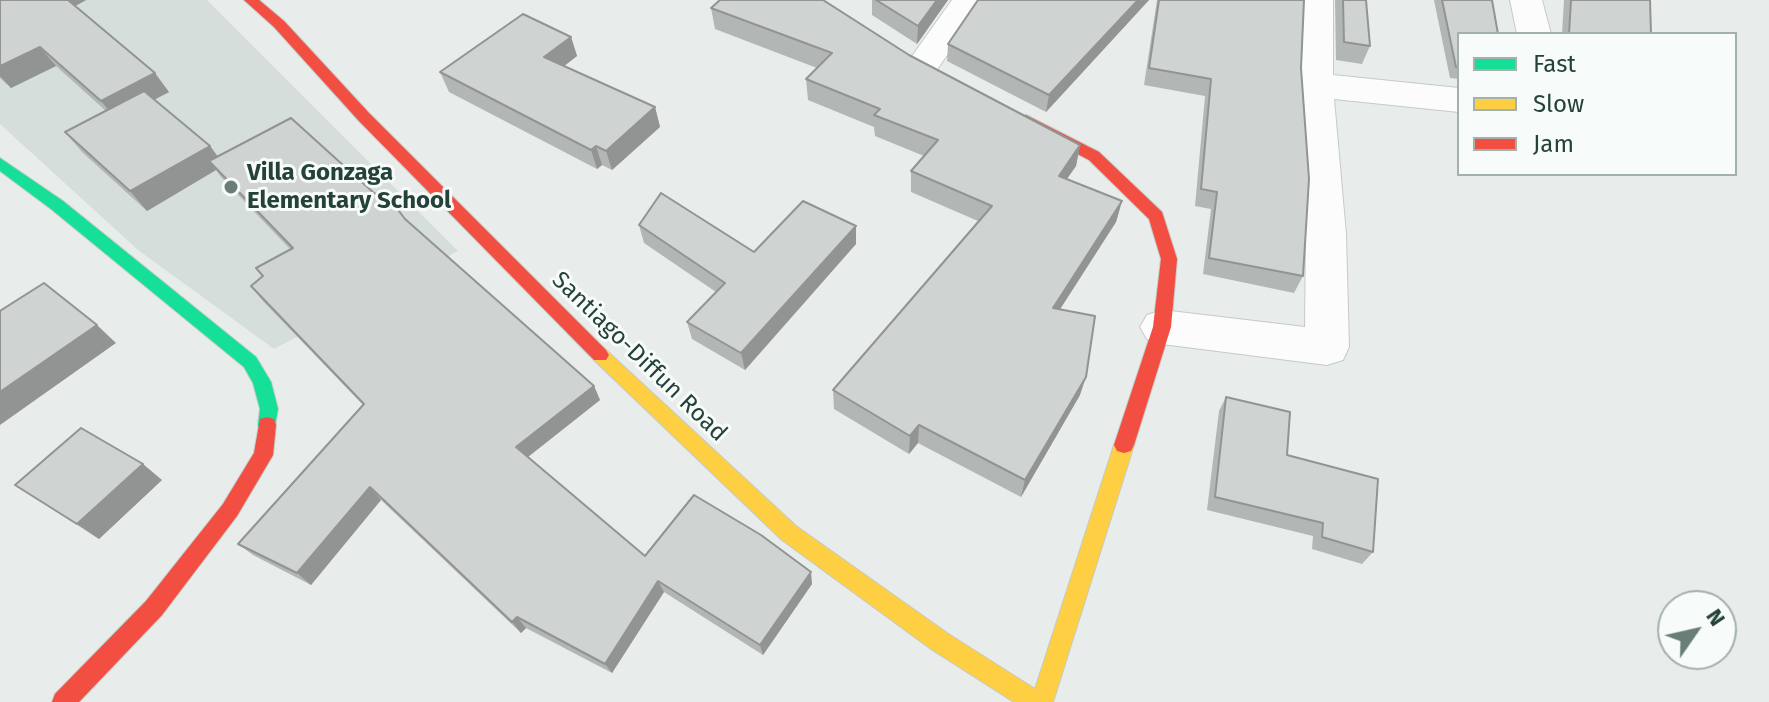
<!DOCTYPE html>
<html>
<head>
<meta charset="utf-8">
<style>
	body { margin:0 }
	#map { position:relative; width:1769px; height:702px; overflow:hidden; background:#e8edeb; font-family:"Fira Sans",sans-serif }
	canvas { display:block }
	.legend { position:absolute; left:1457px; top:32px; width:280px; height:144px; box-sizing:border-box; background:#f7fbf9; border:2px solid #a3b1ad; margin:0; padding:10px 14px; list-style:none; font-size:24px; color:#24423a }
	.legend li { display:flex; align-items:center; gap:16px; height:40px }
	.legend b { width:40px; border:2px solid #a3b1ad }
	.north { position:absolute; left:1657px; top:590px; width:80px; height:80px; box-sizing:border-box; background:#f7fbf9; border:2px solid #a3b1ad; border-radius:50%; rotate:56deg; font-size:22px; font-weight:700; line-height:32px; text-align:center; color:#24423a }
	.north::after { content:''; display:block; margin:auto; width:28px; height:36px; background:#697e78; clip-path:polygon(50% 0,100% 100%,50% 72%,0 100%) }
</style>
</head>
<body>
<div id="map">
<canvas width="1769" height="702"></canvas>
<ul class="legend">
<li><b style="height:10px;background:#16e098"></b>Fast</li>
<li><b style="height:10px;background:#ffcf43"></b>Slow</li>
<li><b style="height:10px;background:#f24e42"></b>Jam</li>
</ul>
<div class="north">N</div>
</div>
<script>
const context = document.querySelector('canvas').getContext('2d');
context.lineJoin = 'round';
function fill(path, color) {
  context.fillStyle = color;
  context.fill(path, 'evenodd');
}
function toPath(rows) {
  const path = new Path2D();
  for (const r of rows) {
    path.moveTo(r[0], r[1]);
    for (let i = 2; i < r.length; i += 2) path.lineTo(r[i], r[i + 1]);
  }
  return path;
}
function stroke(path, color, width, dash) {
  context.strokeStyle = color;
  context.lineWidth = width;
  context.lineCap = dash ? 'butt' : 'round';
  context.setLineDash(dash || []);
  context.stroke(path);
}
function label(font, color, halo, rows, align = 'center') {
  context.font = font + ' "Fira Sans",sans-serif';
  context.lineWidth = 6;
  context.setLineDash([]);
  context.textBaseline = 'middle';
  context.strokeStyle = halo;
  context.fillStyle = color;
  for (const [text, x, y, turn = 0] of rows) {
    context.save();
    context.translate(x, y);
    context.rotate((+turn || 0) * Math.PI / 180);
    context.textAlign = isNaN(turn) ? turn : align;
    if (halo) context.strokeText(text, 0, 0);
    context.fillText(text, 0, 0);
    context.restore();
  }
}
fill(toPath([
	[0,0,207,0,458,251,274,349,138,250,0,124]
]), '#d6dedb');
const street = toPath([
	[952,0,985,0,934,74,922,77,910,74,905,66,952,0],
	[1301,0,1333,0,1333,75,1459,88,1459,112,1334,99,1346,234,1349,347,1343,360,1327,365,1162,344,1147,339,1140,327,1147,315,1162,310,1305,327,1306,234,1297,85,1301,0],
	[1510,0,1542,0,1551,34,1517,34,1510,0]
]);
const fast = toPath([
	[0,158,63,201,256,357,271,382,278,409,274,431,267,433,260,431,258,425,260,409,253,383,244,367,51,209,0,171,0,158]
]);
const slow = toPath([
	[600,348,606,350,796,526,947,633,1035,689,1114,445,1117,439,1124,437,1131,439,1134,445,1053,702,1014,702,931,649,782,540,594,360,591,355,594,350,600,348]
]);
const jam = toPath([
	[244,0,259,0,284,21,369,113,606,350,609,355,606,360,594,360,359,121,274,27,244,0],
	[1026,115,1099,152,1162,212,1177,259,1171,327,1134,445,1131,451,1124,453,1117,451,1114,445,1153,327,1161,259,1149,219,1089,160,1021,124,1019,120,1026,115],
	[267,417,274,419,276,425,273,455,237,516,162,615,79,702,52,702,55,694,146,601,223,504,254,453,260,419,267,417]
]);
stroke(street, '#c5cac8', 2);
stroke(fast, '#c3cbc8', 2);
stroke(slow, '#c3cbc8', 2);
stroke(jam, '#c3cbc8', 2);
fill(street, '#fcfcfc');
fill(fast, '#16e098');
fill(slow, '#ffcf43');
fill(jam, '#f24e42');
fill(toPath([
	[0,0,86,0,75,6,169,92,154,100,210,146,218,157,375,194,405,219,594,386,600,400,528,457,645,556,812,584,763,655,664,592,612,673,526,628,521,633,381,500,311,585,253,555,238,544,363,405,263,301,251,286,290,249,221,177,216,170,147,211,82,152,65,132,106,111,56,66,11,88,0,78],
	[872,0,948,0,917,44,872,15],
	[1149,0,1046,112,947,61,948,44],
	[1157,0,1304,0,1301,68,1303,276,1294,293,1203,274,1211,209,1195,206,1205,96,1144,85],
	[1335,0,1366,0,1370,46,1362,64,1336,60],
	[1434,0,1492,0,1459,34,1459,79,1450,78],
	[1564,0,1650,0,1651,34,1562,34],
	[711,8,909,55,1080,145,1076,166,1067,179,1122,201,1116,222,1060,309,1080,395,1021,497,918,443,909,454,834,409,833,390,978,221,911,192,911,171,924,156,875,136,874,127,808,100,806,79,817,68,715,29],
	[571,37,577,56,564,66,655,107,660,127,612,170,602,165,597,169,449,92,440,72],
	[639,225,754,252,856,244,745,370,692,339,687,322,716,292,644,243],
	[1226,397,1287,455,1373,552,1362,564,1312,549,1313,536,1207,510,1219,411],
	[162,480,99,539,15,485]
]), '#b2b6b5');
fill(toPath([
	[64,0,86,0,70,9],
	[937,0,948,0,917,44,918,26],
	[1138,0,1149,0,1046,112,1049,95],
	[571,37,577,56,550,77,544,57],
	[40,47,56,66,11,88,0,76,0,66],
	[155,73,169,92,116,119,101,101],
	[655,107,660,127,612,170,606,151],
	[1080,145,1076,166,1054,197,1059,176],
	[210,146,224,165,209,161,216,170,147,211,130,191],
	[596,146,602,165,597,169,591,150],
	[1122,201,1116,222,1048,328,1053,308],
	[856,226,856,244,745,370,741,353],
	[97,325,116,343,0,425,0,392],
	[1086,377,1080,395,1021,497,1025,480],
	[594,386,600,400,524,460,516,447],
	[919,425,918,443,909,454,910,436],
	[143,464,162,480,99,539,77,524],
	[370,487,381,500,311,585,297,573],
	[811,572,812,584,763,655,760,645],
	[658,581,664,592,612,673,605,664],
	[517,617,526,628,521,633,512,622]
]), '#919493');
const building = toPath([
	[0,0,68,0,155,73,101,101,40,47,0,66,0,0],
	[720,0,823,0,909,55,1080,145,1059,176,1122,201,1053,308,1095,316,1086,377,1025,480,919,425,910,436,833,390,992,206,911,171,938,140,874,115,880,109,806,79,832,53,711,8,720,0],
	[876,0,937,0,918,26,876,0],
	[978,0,1138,0,1049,95,948,44,978,0],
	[1159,0,1304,0,1301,68,1309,179,1303,276,1209,258,1217,192,1201,189,1211,79,1149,68,1159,0],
	[1343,0,1366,0,1370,46,1344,42,1343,0],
	[1442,0,1492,0,1498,34,1459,34,1459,67,1456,67,1442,0],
	[1571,0,1650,0,1651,34,1569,34,1571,0],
	[523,14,571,37,544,57,655,107,606,151,596,146,591,150,440,72,523,14],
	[144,91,210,146,130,191,65,132,144,91],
	[291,118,375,194,383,190,405,219,594,386,516,447,645,556,694,495,761,535,811,572,760,645,658,581,605,664,517,617,512,622,370,487,297,573,238,544,364,404,251,286,263,276,256,268,293,248,209,161,291,118],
	[661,193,754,252,803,201,856,226,741,353,687,322,725,283,639,225,661,193],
	[44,283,97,325,0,392,0,311,44,283],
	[1226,397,1290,412,1287,455,1378,479,1373,552,1322,537,1323,523,1215,497,1226,397],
	[81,428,143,464,77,524,15,485,81,428]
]);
fill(building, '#cfd4d2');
stroke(building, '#919493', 2);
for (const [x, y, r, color] of [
	[231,187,8,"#697e78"]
]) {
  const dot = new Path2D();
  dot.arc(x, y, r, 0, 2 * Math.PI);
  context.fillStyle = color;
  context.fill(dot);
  stroke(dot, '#f7fbf9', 3);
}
label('bold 24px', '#24423a', '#f7fbf9', [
	["Villa Gonzaga",247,173],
	["Elementary School",247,201]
], 'left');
label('24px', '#24423a', '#f7fbf9', [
	["Santiago-Diffun Road",639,357,44]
]);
</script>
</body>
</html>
